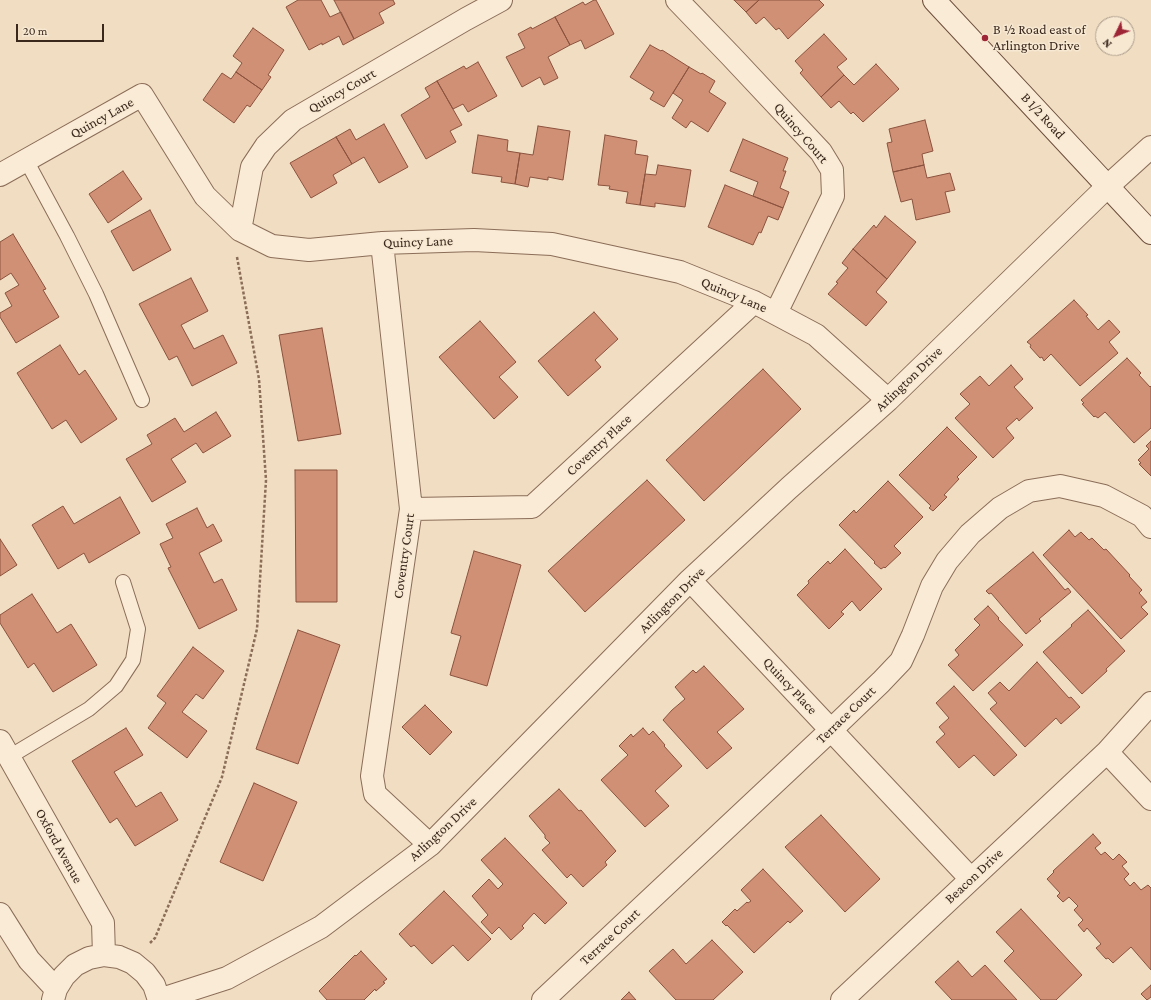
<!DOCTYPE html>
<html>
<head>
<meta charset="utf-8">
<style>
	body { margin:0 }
	#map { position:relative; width:1151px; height:1000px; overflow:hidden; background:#f0ddc2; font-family:"Crimson Pro",serif }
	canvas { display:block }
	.north { position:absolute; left:1095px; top:16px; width:40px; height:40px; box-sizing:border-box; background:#f7e8d2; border:1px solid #ab9b8a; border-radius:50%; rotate:227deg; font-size:11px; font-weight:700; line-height:16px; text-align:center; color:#3a281d }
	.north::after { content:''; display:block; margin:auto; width:14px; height:18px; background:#9d2536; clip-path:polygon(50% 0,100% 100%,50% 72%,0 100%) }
	.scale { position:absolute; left:16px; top:24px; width:88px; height:18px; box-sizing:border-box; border:2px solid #3a281d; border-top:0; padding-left:5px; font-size:12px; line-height:14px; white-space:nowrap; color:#3a281d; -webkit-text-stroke:3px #f7e8d2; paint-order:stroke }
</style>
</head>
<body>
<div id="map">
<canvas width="1151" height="1000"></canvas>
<div class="north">N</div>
<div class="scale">20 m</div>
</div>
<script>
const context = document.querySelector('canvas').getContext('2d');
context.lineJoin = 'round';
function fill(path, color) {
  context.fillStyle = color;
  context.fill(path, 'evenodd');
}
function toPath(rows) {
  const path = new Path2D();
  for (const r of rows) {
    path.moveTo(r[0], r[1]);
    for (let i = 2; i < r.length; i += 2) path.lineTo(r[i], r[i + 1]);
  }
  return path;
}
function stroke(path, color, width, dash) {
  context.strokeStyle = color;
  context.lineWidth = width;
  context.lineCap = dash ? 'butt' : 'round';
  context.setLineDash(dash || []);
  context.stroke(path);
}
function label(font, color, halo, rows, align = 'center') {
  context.font = font + ' "Crimson Pro",serif';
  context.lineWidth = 3;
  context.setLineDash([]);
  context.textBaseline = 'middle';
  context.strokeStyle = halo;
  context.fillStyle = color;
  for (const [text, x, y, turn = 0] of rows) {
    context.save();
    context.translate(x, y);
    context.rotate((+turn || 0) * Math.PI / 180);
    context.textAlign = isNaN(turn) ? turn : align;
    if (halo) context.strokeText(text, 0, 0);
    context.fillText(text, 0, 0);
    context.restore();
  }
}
const building = toPath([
	[298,0,321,0,330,17,341,12,354,39,343,45,339,36,322,45,322,43,309,50,286,7,298,0],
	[334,0,393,0,395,4,379,13,384,23,354,39,334,0],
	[594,0,596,0,614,34,585,49,581,40,570,45,555,17,583,2,585,5,594,0],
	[734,0,759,0,746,12,734,0],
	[759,0,819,0,824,5,788,39,779,28,776,30,764,17,756,24,746,12,759,0],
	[555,17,570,45,548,57,558,78,544,85,540,77,522,87,506,57,525,48,518,34,531,27,532,29,555,17],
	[253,28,284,50,268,75,271,77,262,90,236,72,242,63,233,56,253,28],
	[824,34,847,59,837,67,844,75,821,97,800,73,803,70,795,61,824,34],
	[650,45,661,51,662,50,689,67,664,107,650,99,654,92,630,77,650,45],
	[478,62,497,96,468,112,463,104,453,109,437,81,464,66,466,69,478,62],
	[876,64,899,89,863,122,853,112,851,114,839,101,831,108,821,97,844,75,854,85,876,64],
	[689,67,701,74,702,73,715,81,709,92,726,103,708,132,691,121,686,128,672,118,683,100,673,93,689,67],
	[236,72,262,90,250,107,247,105,234,123,203,100,222,73,231,79,236,72],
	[437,81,462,125,450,131,456,142,426,159,401,115,430,97,425,88,437,81],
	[925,120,933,151,922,154,924,165,893,172,887,143,892,142,889,129,925,120],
	[384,124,408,167,379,183,364,157,352,164,336,137,350,129,356,140,384,124],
	[538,126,570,131,563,180,548,177,548,180,530,177,528,187,515,184,520,153,533,155,538,126],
	[478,135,508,140,507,151,520,153,515,184,501,182,502,177,472,173,478,135],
	[605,135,637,141,635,154,648,156,640,205,626,203,628,192,609,189,610,186,598,185,605,135],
	[336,137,352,164,333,175,337,183,311,198,290,163,336,137],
	[743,139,788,158,783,171,786,171,780,188,789,192,783,208,753,196,758,182,730,171,743,139],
	[658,165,691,170,685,207,655,203,655,207,640,205,645,174,656,175,658,165],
	[924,165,927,178,950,173,955,190,945,192,950,212,916,220,912,199,901,202,893,172,924,165],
	[123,171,142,199,108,223,89,194,123,171],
	[725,185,783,208,778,220,768,216,761,233,759,232,753,245,708,227,725,185],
	[150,210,171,250,133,271,111,231,150,210],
	[885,216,916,242,887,279,853,249,874,225,876,228,885,216],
	[13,234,46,289,43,290,59,317,16,343,0,317,0,313,12,306,5,293,19,285,11,273,0,280,0,242,13,234],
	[853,249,887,279,876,292,887,302,866,326,828,294,838,283,836,282,848,268,842,263,853,249],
	[191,278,208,311,181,325,194,349,223,335,237,363,192,386,177,356,169,360,139,304,191,278],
	[1074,300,1088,315,1086,316,1098,330,1109,320,1120,332,1109,342,1118,353,1080,386,1051,354,1044,361,1042,357,1040,358,1030,347,1031,345,1027,342,1074,300],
	[594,312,618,339,595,360,601,367,568,396,538,361,594,312],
	[480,321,516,362,499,377,518,397,494,419,439,357,480,321],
	[322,328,341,434,298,441,279,335,322,328],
	[60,345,79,375,85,370,117,419,81,443,66,420,52,429,17,373,60,345],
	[1127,358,1141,373,1139,375,1150,387,1151,386,1151,428,1134,443,1105,412,1098,418,1095,416,1094,417,1082,404,1084,403,1081,400,1127,358],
	[1011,365,1023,379,1014,387,1033,408,1019,421,1017,418,1006,428,1014,438,993,458,955,418,970,404,960,394,980,376,989,386,1011,365],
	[763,369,801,409,704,501,666,460,763,369],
	[216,412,231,436,203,453,196,443,171,459,186,482,152,502,126,459,152,444,147,435,175,418,184,432,216,412],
	[947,427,977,457,957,477,959,479,944,495,947,497,933,511,929,508,931,506,899,475,947,427],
	[1151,441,1151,476,1139,464,1141,463,1138,460,1149,449,1146,446,1151,441],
	[295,470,337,470,337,602,296,602,295,470],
	[647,480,685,520,585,612,548,571,647,480],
	[888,481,923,517,894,546,901,553,885,568,884,567,881,569,874,563,875,562,839,525,854,510,856,513,888,481],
	[120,497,140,533,89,563,84,553,58,569,32,525,63,506,74,524,120,497],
	[197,508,207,528,213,524,222,541,199,553,214,583,222,579,237,610,199,629,168,568,171,567,160,544,173,538,166,524,197,508],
	[1069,530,1075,537,1081,532,1089,540,1092,538,1104,550,1106,549,1130,575,1129,576,1142,590,1139,593,1147,602,1141,607,1148,614,1121,639,1043,555,1069,530],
	[0,539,17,565,0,576,0,539],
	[845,549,882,589,860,611,852,601,841,612,844,614,829,629,797,595,809,583,808,581,828,561,830,564,845,549],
	[474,551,521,565,487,686,450,675,461,636,451,633,474,551],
	[1033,552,1065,590,1068,588,1071,592,1039,619,1041,621,1026,634,991,593,989,594,986,591,1033,552],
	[32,594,57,633,71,624,97,665,53,692,34,663,28,668,0,623,0,615,32,594],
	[988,606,999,618,998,619,1023,645,973,691,948,665,959,655,955,650,980,625,974,619,988,606],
	[1088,610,1125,651,1106,669,1107,671,1082,694,1043,652,1072,626,1071,625,1088,610],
	[298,630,340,645,298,764,256,749,298,630],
	[193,647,224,671,203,699,196,694,182,712,207,731,187,758,148,728,166,703,157,696,193,647],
	[1037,662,1069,698,1071,697,1080,707,1061,724,1056,718,1025,747,990,709,997,703,988,693,1000,682,1009,691,1037,662],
	[704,666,744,709,717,732,732,748,707,769,663,720,672,710,685,699,675,687,693,670,696,673,704,666],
	[954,686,1017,755,994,776,974,755,959,768,936,742,945,734,939,727,949,718,936,703,954,686],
	[425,705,452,732,430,755,402,727,425,705],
	[126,728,143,755,114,772,136,807,161,792,178,820,135,846,117,818,110,823,72,761,126,728],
	[643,728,649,735,653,731,665,745,664,746,682,766,655,791,669,806,645,827,601,780,628,755,619,746,631,734,633,737,643,728],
	[254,783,297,802,263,881,220,862,254,783],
	[559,789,579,811,581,810,616,851,605,862,607,865,583,887,571,874,567,878,542,850,550,843,545,838,545,835,529,816,559,789],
	[821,815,880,879,845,912,785,847,821,815],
	[1093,834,1101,843,1095,848,1101,855,1105,852,1113,860,1119,854,1127,862,1122,866,1129,874,1124,879,1130,886,1134,882,1141,890,1148,885,1151,888,1151,970,1131,947,1113,963,1108,958,1106,959,1096,948,1101,944,1087,928,1084,932,1078,925,1083,920,1074,910,1078,906,1069,897,1063,902,1057,896,1060,893,1047,879,1054,872,1053,871,1093,834],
	[505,838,567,903,545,924,534,913,522,926,524,928,511,940,499,927,492,934,481,922,488,915,472,896,489,879,498,889,503,884,481,860,505,838],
	[763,869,803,911,790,923,788,921,754,953,727,925,726,926,722,922,735,909,737,911,747,902,748,903,751,901,741,890,763,869],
	[444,891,491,939,468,961,453,945,432,964,414,945,411,947,399,934,444,891],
	[1021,909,1082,975,1056,1000,1041,1000,1004,961,1014,951,996,932,1021,909],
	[712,940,743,972,713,1000,676,1000,649,971,673,949,686,964,712,940],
	[361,951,387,979,383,982,385,983,376,991,375,989,364,1000,327,1000,319,991,355,955,356,956,361,951],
	[958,961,972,977,985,965,1017,1000,952,1000,935,982,958,961],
	[1151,985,1151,997,1147,1000,1141,994,1151,985],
	[629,992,636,1000,621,1000,629,992]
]);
fill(building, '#d09076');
stroke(building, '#8b523d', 1);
const service = toPath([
	[26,160,67,236,96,294,142,400],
	[9,757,89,709,116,686,133,660,138,629,123,582]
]);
const minor = toPath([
	[677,0,731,56,821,152,832,170,833,196,776,313],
	[0,175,142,95,205,196,240,230,272,246,309,250,382,243,474,240,552,244,680,272,754,302,816,335,888,400],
	[240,230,252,167,266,146,293,120,466,19,501,0],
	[382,243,411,509,372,776,375,794,430,845],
	[411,509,532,507,754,302],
	[690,580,971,879],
	[0,741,103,923,104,955],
	[1107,752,1151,799],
	[0,914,29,960,56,989],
	[53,1000,56,989,64,976,75,965,89,958,104,955,119,957,133,963,145,973,154,985,159,1000],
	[159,1000,227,978,321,927,430,845,690,580,789,488,888,400,1108,186,1151,147],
	[543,1000,831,730,881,682,901,661,913,635,932,586,947,561,970,534,1000,508,1029,491,1060,486,1104,496,1142,516,1151,527],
	[842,1000,1107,752,1151,703]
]);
const secondary = toPath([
	[934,0,1151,233]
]);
stroke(service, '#8b6d58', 16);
stroke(minor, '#8b6d58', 24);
stroke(secondary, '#6d4e3c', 24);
stroke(toPath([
	[150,943,155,938,222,777,257,629,266,480,259,379,237,257]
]), '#8b6d58', 2.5, [3, 2]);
stroke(service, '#faebd6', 14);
stroke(minor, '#faebd6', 22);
stroke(secondary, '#faebd6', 22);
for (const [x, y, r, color] of [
	[985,38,4,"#9d2536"]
]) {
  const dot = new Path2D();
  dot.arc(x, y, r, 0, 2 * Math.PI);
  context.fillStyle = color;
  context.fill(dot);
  stroke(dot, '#f7e8d2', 1.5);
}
label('14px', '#3a281d', '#f7e8d2', [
	["B ½ Road east of",993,30],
	["Arlington Drive",993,46]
], 'left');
label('14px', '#3a281d', '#f7e8d2', [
	["Quincy Court",342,91,-30],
	["B 1/2 Road",1043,116,47],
	["Quincy Lane",102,118,-29],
	["Quincy Court",801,133,49],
	["Quincy Lane",418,242,-2],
	["Quincy Lane",734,295,23],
	["Arlington Drive",909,379,-44],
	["Coventry Place",599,445,-43],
	["Coventry Court",404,556,-82],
	["Arlington Drive",672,600,-45],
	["Quincy Place",790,686,47],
	["Terrace Court",846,715,-44],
	["Arlington Drive",443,829,-43],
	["Oxford Avenue",59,846,61],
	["Beacon Drive",974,876,-43],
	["Terrace Court",610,937,-43]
]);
</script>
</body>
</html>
